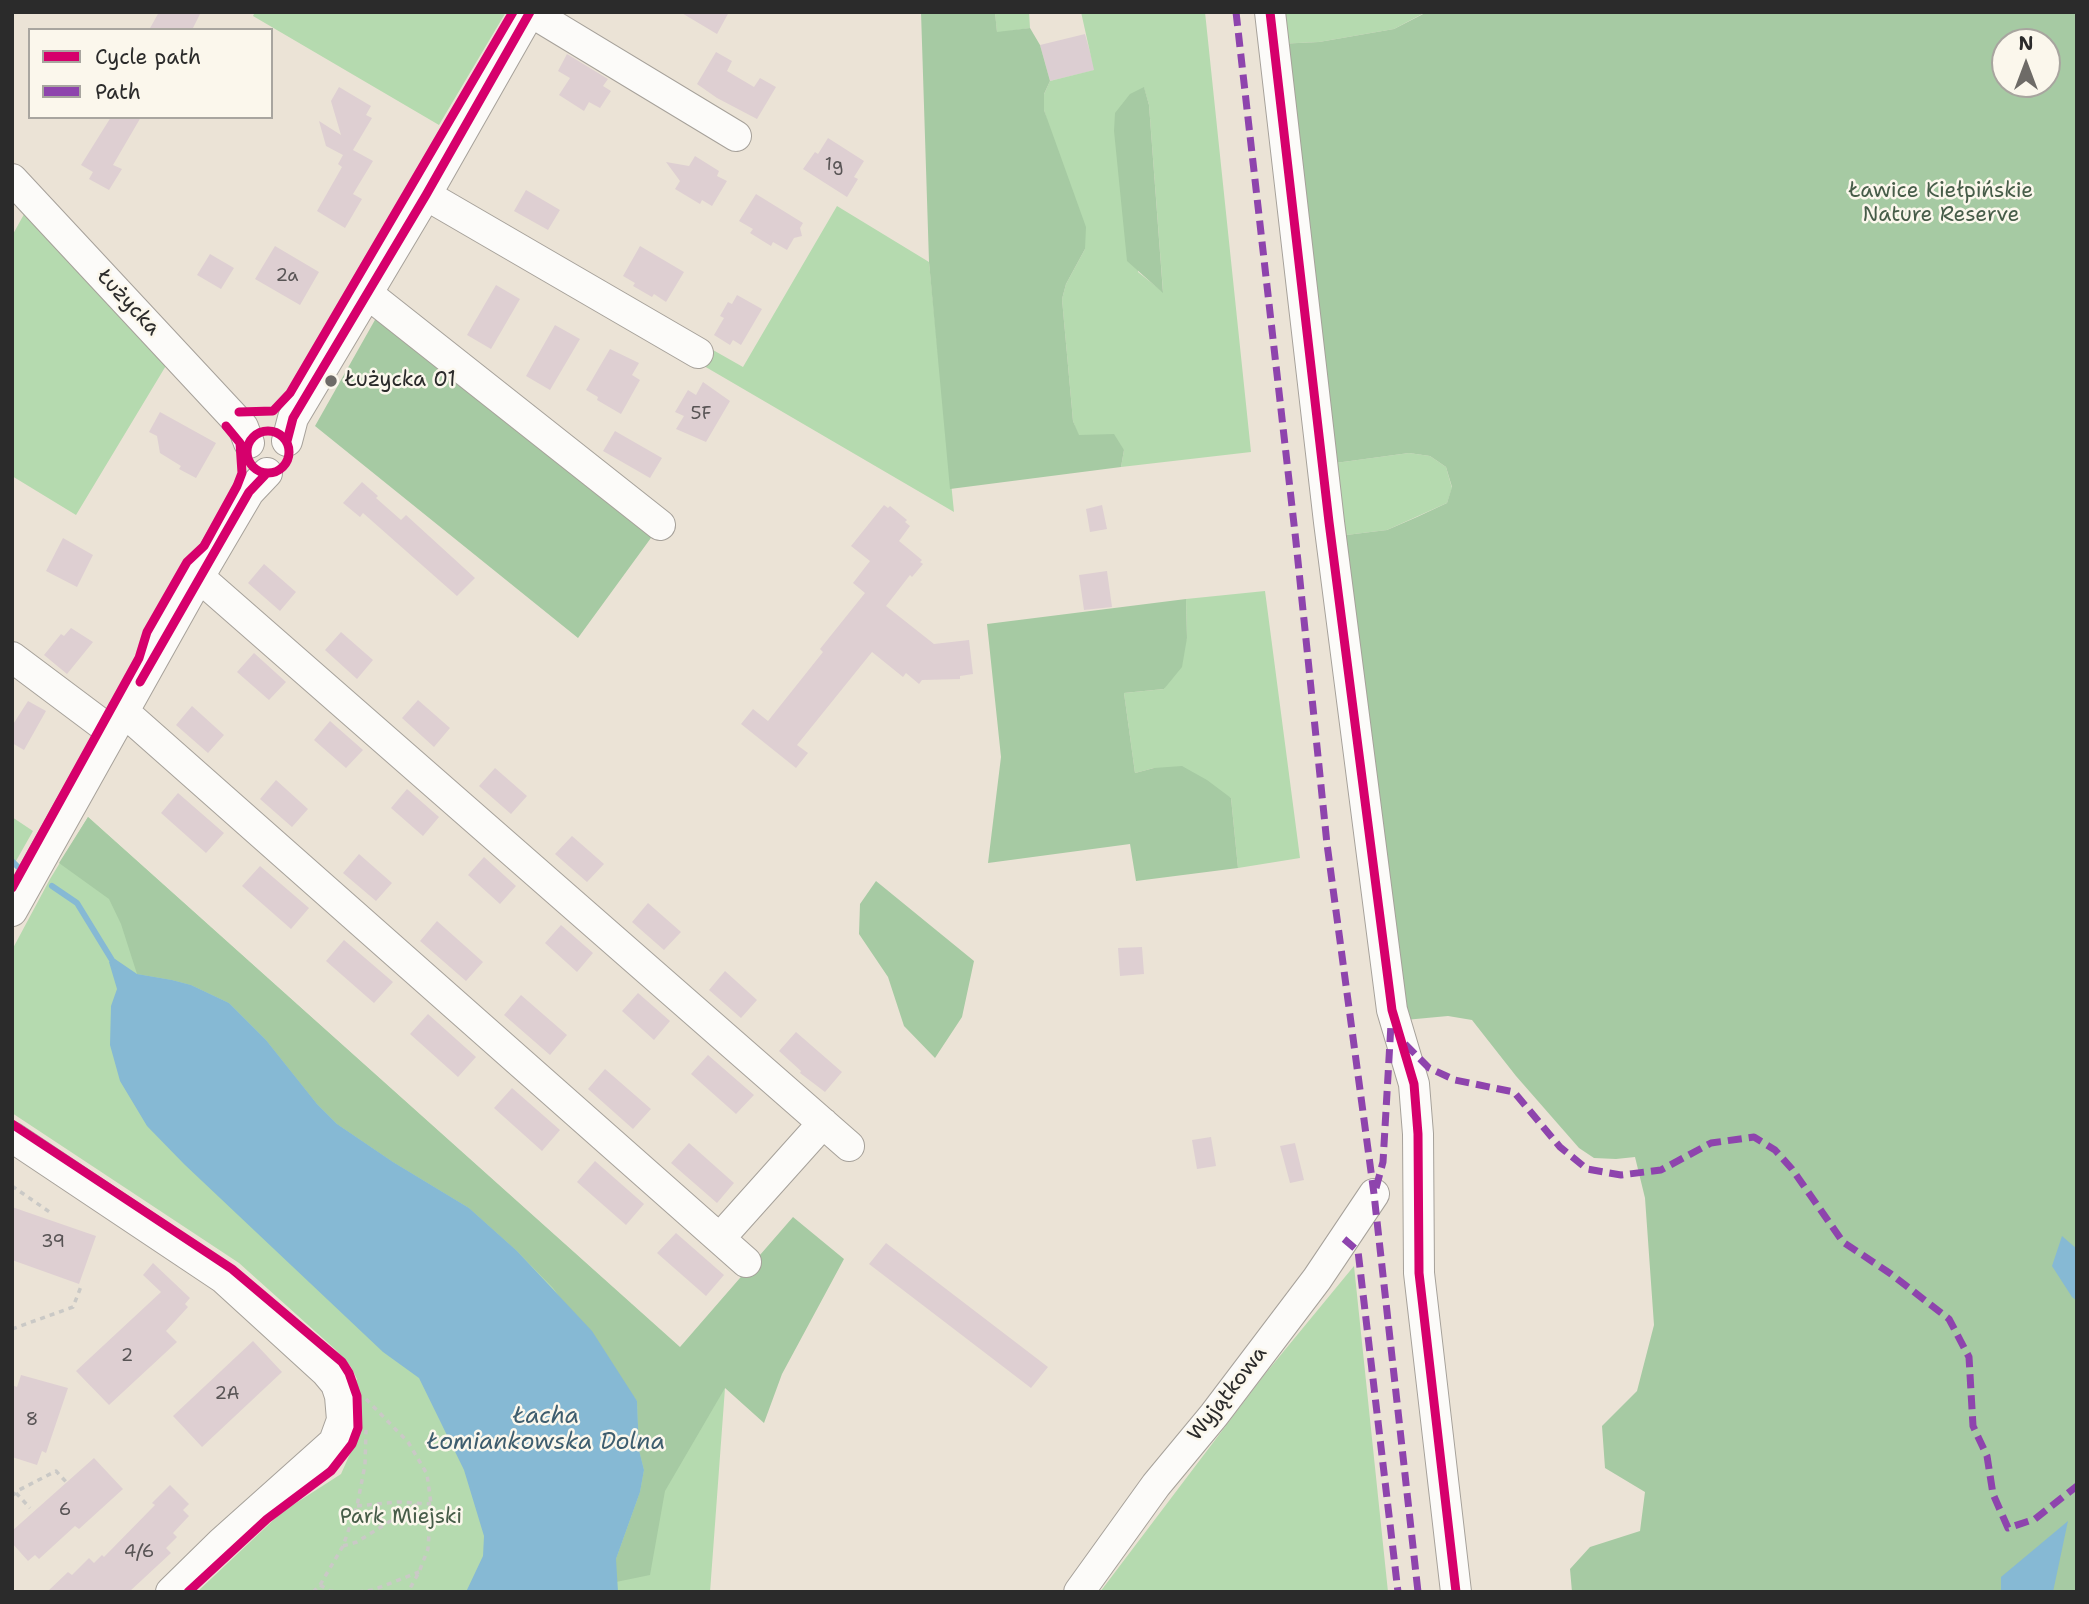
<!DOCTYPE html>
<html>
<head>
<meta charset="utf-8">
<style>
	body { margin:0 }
	#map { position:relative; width:2089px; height:1604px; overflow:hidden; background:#ebe3d6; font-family:"Shantell Sans",sans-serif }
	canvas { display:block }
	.frame { position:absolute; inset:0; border:14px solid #2b2b2b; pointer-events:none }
	.legend { position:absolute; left:28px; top:28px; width:245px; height:91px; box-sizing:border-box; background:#fbf7ec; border:2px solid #a8a59f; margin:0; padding:9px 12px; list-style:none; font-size:21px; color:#2b2b2b }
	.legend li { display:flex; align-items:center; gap:14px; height:35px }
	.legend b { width:35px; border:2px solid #a8a59f }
	.north { position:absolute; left:1991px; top:28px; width:70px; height:70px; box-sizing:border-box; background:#fbf7ec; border:2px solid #a8a59f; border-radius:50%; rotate:0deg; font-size:19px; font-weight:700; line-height:28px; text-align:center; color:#2b2b2b }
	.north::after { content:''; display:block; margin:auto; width:24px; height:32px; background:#6e6b67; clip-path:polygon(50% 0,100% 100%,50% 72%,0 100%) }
</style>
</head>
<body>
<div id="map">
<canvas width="2089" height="1604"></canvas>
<div class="frame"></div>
<ul class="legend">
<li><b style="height:9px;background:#d6006c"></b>Cycle path</li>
<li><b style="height:9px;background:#8e44ad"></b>Path</li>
</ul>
<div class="north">N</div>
</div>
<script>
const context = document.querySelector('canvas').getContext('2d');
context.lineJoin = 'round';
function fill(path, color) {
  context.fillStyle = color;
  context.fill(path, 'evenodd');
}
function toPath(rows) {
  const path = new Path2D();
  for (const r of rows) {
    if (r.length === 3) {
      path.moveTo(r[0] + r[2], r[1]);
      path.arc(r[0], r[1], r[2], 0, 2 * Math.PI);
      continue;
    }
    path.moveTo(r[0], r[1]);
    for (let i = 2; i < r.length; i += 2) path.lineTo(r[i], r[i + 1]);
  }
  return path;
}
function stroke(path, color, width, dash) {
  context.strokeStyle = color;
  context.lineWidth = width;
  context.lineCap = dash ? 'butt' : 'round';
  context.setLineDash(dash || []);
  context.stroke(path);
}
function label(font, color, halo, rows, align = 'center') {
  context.font = font + ' "Shantell Sans",sans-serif';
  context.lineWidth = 5;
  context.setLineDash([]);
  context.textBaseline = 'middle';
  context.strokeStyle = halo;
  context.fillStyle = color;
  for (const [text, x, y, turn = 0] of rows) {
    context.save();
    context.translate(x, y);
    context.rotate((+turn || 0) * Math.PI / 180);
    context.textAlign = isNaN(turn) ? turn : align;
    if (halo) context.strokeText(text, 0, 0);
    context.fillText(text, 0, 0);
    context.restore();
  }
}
fill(toPath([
	[1085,34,1095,70,1050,81,1040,45]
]), '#dcced2');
fill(toPath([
	[255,12,506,12,439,125,253,16],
	[995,12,1029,12,1030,28,997,33],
	[1081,12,1205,12,1251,452,1121,467,1124,450,1078,435,1073,421,1062,299,1066,284,1085,249,1044,110,1044,94,1050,81,1094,70],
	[1144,88,1149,105,1163,292,1138,272],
	[1274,12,1426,12,1394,29,1319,42,1277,44],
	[837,206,929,262,954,512,704,366,713,350,743,367],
	[28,207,170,359,76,515,12,476,12,236],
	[1409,453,1430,456,1446,467,1452,488,1447,503,1387,530,1338,536,1328,464],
	[1265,591,1300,858,1238,868,1231,798,1154,768,1135,773,1124,693,1164,689,1187,638,1186,599],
	[12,817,33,831,12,868],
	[88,817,725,1388,710,1592,197,1592,282,1512,341,1474,357,1438,355,1382,357,1379,351,1367,336,1350,239,1263,12,1113,12,950,50,879],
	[1354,1266,1388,1592,1100,1592,1265,1374]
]), '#b5daaf');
fill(toPath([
	[921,12,995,12,997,32,1030,28,1040,45,1050,81,1044,94,1044,110,1086,227,1085,249,1066,284,1062,299,1073,421,1079,435,1114,434,1124,450,1121,467,950,489,929,262],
	[1427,12,2077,12,2077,1592,1572,1592,1570,1569,1590,1547,1640,1531,1645,1492,1605,1468,1602,1426,1637,1391,1654,1325,1645,1198,1635,1157,1616,1159,1594,1158,1579,1148,1516,1076,1472,1020,1448,1016,1405,1020,1338,536,1387,530,1417,517,1447,503,1452,487,1446,467,1430,456,1409,453,1328,464,1277,44,1319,42,1394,29],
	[2005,42,2047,42,2047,84,2005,84],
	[1144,87,1149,105,1163,293,1127,261,1114,131,1115,113,1130,94],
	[380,311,656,531,578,638,315,426],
	[1186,599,1187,638,1182,667,1164,689,1124,693,1135,773,1154,768,1182,766,1207,780,1231,798,1238,868,1136,881,1130,844,988,863,1001,757,987,624],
	[88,817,680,1347,793,1217,844,1259,782,1374,764,1423,725,1388,665,1491,650,1575,616,1582,616,1559,640,1492,644,1470,639,1450,637,1401,567,1307,553,1288,517,1251,469,1208,393,1162,337,1124,317,1104,266,1040,229,1003,191,985,172,980,137,974,121,924,109,899,59,863],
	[876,881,974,961,962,1017,935,1058,904,1026,888,977,859,934,860,904]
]), '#a6caa3');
fill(toPath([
	[115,959,137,974,172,980,191,985,229,1003,266,1040,317,1104,337,1124,393,1162,469,1208,517,1251,592,1331,637,1401,639,1450,644,1470,640,1492,616,1559,618,1592,466,1592,483,1556,484,1536,464,1470,419,1378,383,1352,184,1164,147,1126,120,1081,110,1045,111,1006,117,989,109,962],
	[2062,1236,2077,1249,2077,1301,2072,1297,2052,1266],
	[2068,1521,2053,1592,2001,1592,2001,1577]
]), '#86b9d4');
stroke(toPath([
	[12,861,18,867],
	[52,886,77,903,115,965]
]), '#86b9d4', 6);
fill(toPath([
	[159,12,201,12,192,30,149,30],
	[680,12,729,12,717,34],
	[716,52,732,61,727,71,754,87,760,78,776,87,757,119,717,98,697,84],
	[567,54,608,79,603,86,611,91,600,108,589,102,584,111,559,95,570,78,558,71],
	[339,87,371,106,366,115,372,118,353,150,373,161,353,194,362,199,345,228,317,211,342,167,338,164,343,155,326,146,319,121,341,135,331,101],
	[111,117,141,117,113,165,122,169,109,190,89,179,93,172,81,165],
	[828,138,864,161,854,177,858,179,847,197,803,169,815,152,818,154],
	[695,156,719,171,717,176,727,181,712,206,702,200,700,204,675,189,680,181,666,162,689,166],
	[526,190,560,210,548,230,514,211],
	[756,194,803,223,800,228,802,236,794,238,787,250,773,242,771,246,750,233,753,229,739,221],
	[275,246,319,272,300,305,255,279],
	[640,246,684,272,666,302,654,294,652,297,633,286,635,283,623,276],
	[210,254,234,268,221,289,197,275],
	[496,285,520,299,491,349,467,335],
	[737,295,762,309,741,345,733,340,730,345,714,335,724,318,720,316,728,302,732,304],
	[555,325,580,339,550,390,526,376],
	[610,349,639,363,632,375,640,380,621,414,597,400,598,397,586,390],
	[703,382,730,401,706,442,676,429,684,416,675,412,688,390,696,395],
	[160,412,216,443,196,478,179,469,181,466,160,453,157,436,149,432],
	[615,431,662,458,650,478,603,451],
	[362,482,378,496,376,498,401,520,406,515,475,578,457,596,363,513,360,517,343,503],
	[884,505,888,508,890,506,907,520,905,522,910,526,899,541,922,560,920,562,923,564,912,577,910,575,886,606,934,644,969,640,973,674,960,676,960,679,922,680,919,684,906,673,903,677,872,652,797,745,808,753,796,768,741,724,753,709,768,721,823,652,820,649,865,593,853,583,870,561,851,546],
	[1102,505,1107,529,1090,532,1086,509],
	[63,538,93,555,77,587,46,571],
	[264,564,296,592,280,611,248,583],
	[1107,571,1112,607,1084,610,1079,575],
	[71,628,93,642,67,674,44,655,61,634,64,636],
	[341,632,373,660,357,679,325,650],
	[254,653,286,682,269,700,237,672],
	[418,700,450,728,434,747,402,718],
	[28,701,46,711,24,750,12,743,12,726],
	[192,706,224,735,208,753,176,725],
	[330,721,363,750,346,768,314,740],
	[495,768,527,796,511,814,479,786],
	[276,780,308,809,292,827,260,799],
	[407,789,439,817,423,836,391,808],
	[178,793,224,833,206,853,161,813],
	[572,836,604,864,587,882,555,854],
	[359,854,392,883,376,901,343,873],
	[484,857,516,886,500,904,468,875],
	[260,866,309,908,291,929,242,886],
	[648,903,681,932,664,950,632,922],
	[437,921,483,962,466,981,420,941],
	[561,925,593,953,577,972,545,943],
	[344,940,393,982,374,1003,326,961],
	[1142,947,1144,974,1120,976,1118,948],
	[725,971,757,1000,741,1018,709,990],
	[638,993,670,1021,654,1040,622,1011],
	[521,995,567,1035,550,1055,504,1015],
	[428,1014,476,1057,458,1077,410,1034],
	[796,1032,842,1072,825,1092,800,1073,801,1071,779,1051],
	[708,1055,754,1095,736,1114,691,1074],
	[605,1069,651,1109,633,1129,588,1089],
	[512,1088,560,1130,542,1151,494,1108],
	[1211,1137,1216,1166,1197,1169,1192,1140],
	[689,1143,734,1183,717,1203,671,1163],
	[1295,1143,1304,1180,1290,1183,1280,1146],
	[595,1161,644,1204,626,1225,577,1182],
	[12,1207,96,1236,79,1284,12,1260],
	[676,1233,724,1275,706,1296,657,1253],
	[886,1243,1048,1367,1031,1388,869,1264],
	[153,1263,190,1298,185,1304,188,1307,166,1331,177,1342,109,1405,76,1371,161,1292,143,1275],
	[253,1341,282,1372,202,1447,173,1416],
	[21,1375,68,1388,46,1453,42,1451,37,1465,12,1457,12,1385,17,1387],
	[94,1458,123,1489,79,1529,75,1526,39,1559,35,1555,28,1561,12,1543,12,1531],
	[170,1485,189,1504,183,1510,189,1516,173,1533,177,1537,166,1548,171,1553,129,1592,47,1592,68,1572,72,1575,89,1558,94,1563,102,1555,104,1557,155,1505,152,1503]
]), '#decfd2');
const minor = toPath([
	[531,12,736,136],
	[1270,12,1329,522,1392,1010,1414,1084,1418,1134,1419,1273,1456,1592],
	[12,179,243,427,249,443],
	[426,195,698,353],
	[368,294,660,525],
	[287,441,293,418,426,195,530,12],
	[199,577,849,1146],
	[12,657,112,732],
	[123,711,746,1262],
	[12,911,199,577,249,492,267,473],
	[12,1137,223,1278,326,1372,336,1384,340,1396,342,1420,334,1442,221,1543,171,1592],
	[720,1238,823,1123],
	[1079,1592,1156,1485,1214,1415,1317,1279,1374,1194]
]);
stroke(minor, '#a6a19a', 32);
stroke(toPath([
	[12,1186,51,1213],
	[12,1329,73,1307,82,1284],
	[366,1399,408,1442,427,1474,431,1504,428,1549,419,1572,408,1592],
	[16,1493,30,1508],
	[12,1496,19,1490,56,1471,69,1485],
	[357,1506,397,1502,431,1504],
	[343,1546,357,1542,419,1503],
	[320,1585,330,1591,342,1592],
	[313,1592,320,1585,343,1546,357,1506,365,1465,366,1430],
	[358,1592,373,1590,419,1572]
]), '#cac9c6', 3.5, [5, 5]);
stroke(minor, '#fcfbf9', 30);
stroke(toPath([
	[1236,12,1296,542,1327,844,1374,1194,1418,1592],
	[1405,1044,1429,1068,1455,1080,1514,1092,1560,1147,1587,1169,1621,1175,1661,1170,1711,1143,1754,1137,1775,1150,1792,1169,1843,1242,1891,1274,1949,1319,1969,1357,1973,1426,1987,1456,1993,1494,2008,1528,2035,1519,2077,1486],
	[1376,1188,1383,1162,1391,1024],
	[1344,1239,1358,1251,1398,1592]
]), '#8e44ad', 7, [14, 7]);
stroke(toPath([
	[1270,12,1329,522,1392,1010,1414,1084,1418,1134,1419,1273,1456,1592],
	[239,412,273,411,290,393,513,12],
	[268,452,21],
	[287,441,293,418,426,195,530,12],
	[140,682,249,492,267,473],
	[12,888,139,658,147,632,187,562,204,546,237,486,242,473,240,443,226,426],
	[12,1124,232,1269,342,1362,349,1373,357,1396,358,1428,352,1444,331,1471,267,1519,188,1592]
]), '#d6006c', 9);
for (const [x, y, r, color] of [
	[331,381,7,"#6e6b67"]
]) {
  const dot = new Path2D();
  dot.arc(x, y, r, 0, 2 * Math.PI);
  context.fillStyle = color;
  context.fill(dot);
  stroke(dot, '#fbf7ec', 2.5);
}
label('18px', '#585455', null, [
	["1g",834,165],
	["2a",287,276],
	["5F",701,414],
	["39",53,1242],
	["2",127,1356],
	["2A",227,1394],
	["8",32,1420],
	["6",65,1510],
	["4/6",139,1552]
]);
label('21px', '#475d49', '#fbf7ec', [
	["Ławice Kiełpińskie",1941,192],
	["Nature Reserve",1941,216],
	["Park Miejski",401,1518]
]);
label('21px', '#2b2b2b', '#fbf7ec', [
	["Łużycka",128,303,47],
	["Wyjątkowa",1228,1394,-52]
]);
label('21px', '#2b2b2b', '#fbf7ec', [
	["Łużycka 01",345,381]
], 'left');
label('italic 23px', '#3e5d6e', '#fbf7ec', [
	["Łacha",546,1417],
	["Łomiankowska Dolna",546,1443]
]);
</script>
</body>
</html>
